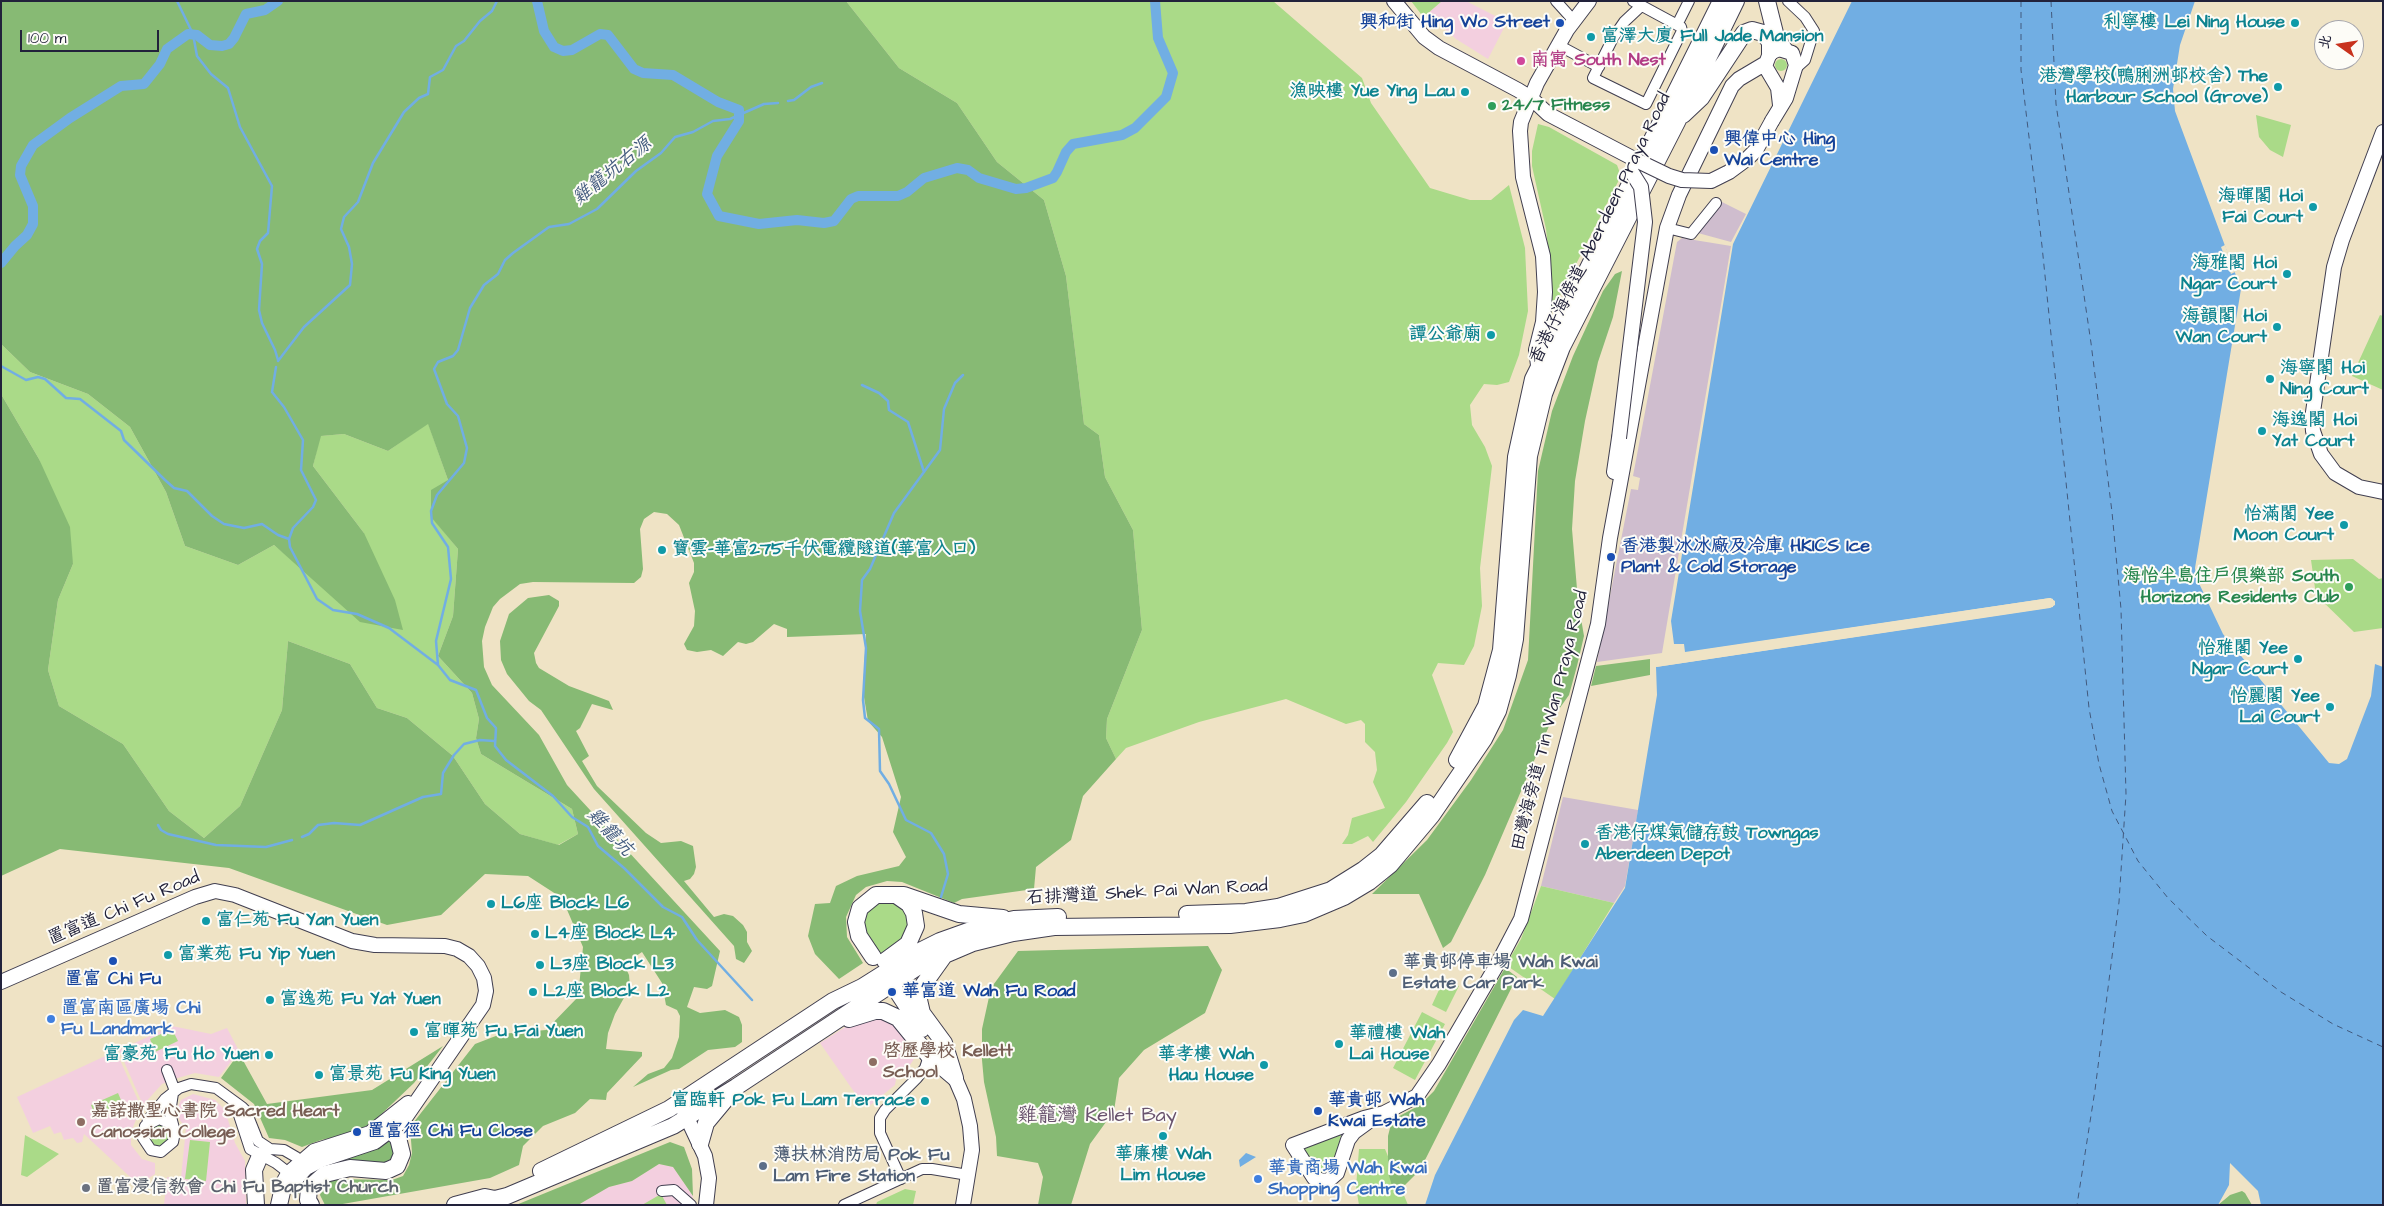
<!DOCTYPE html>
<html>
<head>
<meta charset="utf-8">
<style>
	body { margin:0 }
	#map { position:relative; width:2384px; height:1206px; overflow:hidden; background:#efe3c5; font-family:"Architects Daughter","LXGW WenKai TC",sans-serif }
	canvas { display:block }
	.frame { position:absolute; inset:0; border:2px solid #22223b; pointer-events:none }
	.north { position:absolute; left:2314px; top:20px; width:50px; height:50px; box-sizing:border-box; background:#fdfcf7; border:1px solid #a5a5ac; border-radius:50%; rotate:283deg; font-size:14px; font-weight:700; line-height:20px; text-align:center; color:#22223b }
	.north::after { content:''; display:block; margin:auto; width:18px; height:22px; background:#c8321e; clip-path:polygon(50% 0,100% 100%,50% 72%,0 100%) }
	.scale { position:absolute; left:20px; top:30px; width:139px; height:22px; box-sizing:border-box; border:2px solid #22223b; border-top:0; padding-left:6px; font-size:15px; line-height:18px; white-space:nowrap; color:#22223b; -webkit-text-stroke:4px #fdfcf7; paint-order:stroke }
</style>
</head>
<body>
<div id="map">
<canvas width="2384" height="1206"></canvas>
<div class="frame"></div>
<div class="north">北</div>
<div class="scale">100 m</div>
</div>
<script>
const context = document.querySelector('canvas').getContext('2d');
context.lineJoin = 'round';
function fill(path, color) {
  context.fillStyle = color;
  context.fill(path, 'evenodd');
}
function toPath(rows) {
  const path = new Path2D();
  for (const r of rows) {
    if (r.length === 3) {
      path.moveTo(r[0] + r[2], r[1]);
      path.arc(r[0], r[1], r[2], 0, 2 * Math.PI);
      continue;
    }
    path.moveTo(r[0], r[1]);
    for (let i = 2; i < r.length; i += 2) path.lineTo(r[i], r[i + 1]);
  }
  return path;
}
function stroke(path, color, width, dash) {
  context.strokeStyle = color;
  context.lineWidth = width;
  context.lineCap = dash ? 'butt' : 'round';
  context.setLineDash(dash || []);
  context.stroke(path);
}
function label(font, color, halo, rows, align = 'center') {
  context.font = font + ' "Architects Daughter","LXGW WenKai TC",sans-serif';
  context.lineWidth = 4;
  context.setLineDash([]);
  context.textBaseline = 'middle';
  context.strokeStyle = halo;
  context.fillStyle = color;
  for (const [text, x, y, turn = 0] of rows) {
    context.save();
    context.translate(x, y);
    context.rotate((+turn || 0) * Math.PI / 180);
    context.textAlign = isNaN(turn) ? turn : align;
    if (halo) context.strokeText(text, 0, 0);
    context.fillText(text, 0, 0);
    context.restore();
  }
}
fill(toPath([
	[1442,1,1466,1,1507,22,1488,59,1456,39,1427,14],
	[870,1015,892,1023,914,1047,914,1059,910,1065,897,1074,895,1085,868,1107,864,1106,820,1043,855,1021],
	[172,1026,211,1034,227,1028,239,1051,219,1077,195,1073,171,1080,162,1084,143,1105,119,1050],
	[116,1051,141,1107,131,1132,131,1145,142,1159,155,1163,155,1174,149,1178,149,1186,142,1188,84,1134,82,1142,77,1143,73,1138,64,1140,61,1132,54,1134,50,1126,33,1133,17,1097],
	[193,1094,215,1100,225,1110,235,1143,245,1161,246,1205,164,1205,167,1177,181,1178,186,1128,179,1119,177,1109,181,1100],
	[659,1164,673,1167,693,1196,691,1205,578,1205,609,1187,632,1181]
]), '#f3cfdf');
fill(toPath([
	[1722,202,1746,214,1731,242,1698,233],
	[1682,238,1731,246,1665,635,1662,653,1597,662,1631,489,1638,490,1640,478,1633,476,1677,242],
	[1563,797,1638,810,1625,886,1614,903,1541,886]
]), '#cfbdce');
fill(toPath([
	[846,1,1273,1,1362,78,1371,103,1430,188,1470,200,1491,200,1509,185,1525,248,1528,311,1519,355,1509,382,1497,385,1484,384,1470,405,1472,425,1485,447,1492,466,1480,568,1482,606,1474,646,1464,665,1438,663,1432,675,1453,732,1447,743,1406,802,1373,842,1368,836,1352,844,1342,844,1348,835,1352,818,1385,808,1373,782,1377,770,1375,752,1365,742,1365,724,1361,720,1346,724,1286,699,1199,722,1126,748,1116,759,1106,738,1107,719,1142,630,1133,530,1105,477,1099,435,1084,424,1066,276,1044,200,997,162,957,103,899,68],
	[1411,1,1442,1,1427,14,1421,14],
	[1781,65,6],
	[2256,115,2291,125,2283,157,2270,150,2259,137],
	[1538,124,1549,127,1617,165,1621,176,1551,313,1550,265,1546,229,1532,166,1532,151],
	[2380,315,2383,316,2383,390,2352,376],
	[1,344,30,372,88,394,130,427,166,492,185,546,238,565,274,545,311,576,364,533,313,466,320,436,344,434,388,451,428,423,448,480,431,516,458,549,453,616,438,656,472,693,479,719,476,738,481,754,572,809,578,834,558,845,520,834,485,804,453,756,407,718,377,708,350,664,288,641,282,710,240,806,204,838,169,811,123,744,59,706,48,670,58,600,73,564,39,459,1,394],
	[2353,559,2379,579,2383,578,2383,628,2354,632,2316,595,2311,560],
	[1541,886,1614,903,1555,999,1506,965,1521,939],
	[875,902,898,903,908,915,907,938,880,959,865,938,864,914],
	[1444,979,1459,986,1446,1012,1432,1005],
	[1422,1012,1445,1024,1415,1080,1393,1068],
	[172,1029,178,1041,155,1052,150,1039],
	[118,1093,124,1107,97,1119,91,1105],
	[158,1135,11],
	[1342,1131,1334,1166,1329,1173,1318,1173,1304,1151,1305,1146],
	[25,1135,59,1154,27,1177,21,1175],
	[190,1140,210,1142,206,1181,185,1179],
	[1359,1149,1385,1149,1408,1205,1359,1205,1356,1187],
	[905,1189,916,1191,913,1205,876,1205,877,1202],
	[661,1194,667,1205,642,1205]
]), '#aada88');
fill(toPath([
	[1,1,846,1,899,68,957,103,997,162,1044,200,1066,276,1084,424,1099,435,1105,477,1133,530,1142,630,1107,719,1106,738,1116,759,1083,796,1071,840,1036,867,1034,889,962,899,954,903,902,882,887,881,866,887,856,895,846,917,847,937,863,963,839,979,815,954,808,936,815,904,830,903,836,886,857,876,899,866,906,857,893,832,901,797,882,737,868,721,863,691,866,634,787,637,787,629,774,624,753,642,746,644,738,642,723,656,711,650,697,652,687,650,684,644,694,626,695,611,689,583,694,572,694,563,679,525,667,514,654,512,644,519,640,529,643,569,641,577,634,583,533,582,520,584,500,599,493,607,485,627,482,641,484,667,492,685,539,735,567,785,720,951,712,986,707,989,694,987,687,1007,700,1013,725,1010,739,1017,742,1025,742,1042,735,1047,708,1050,679,1069,671,1070,633,1087,648,1074,664,1068,672,1058,679,1037,680,1016,677,1010,666,1005,662,983,642,952,624,964,629,975,630,987,615,1014,608,1033,606,1049,642,1052,642,1056,607,1093,606,1100,590,1099,575,1113,543,1126,523,1146,519,1165,490,1178,337,1205,325,1205,320,1195,322,1188,333,1179,392,1180,403,1176,409,1165,412,1153,410,1127,475,1044,501,1034,546,1030,578,997,583,947,562,898,528,876,485,874,441,915,387,925,229,868,60,849,1,876,1,394,39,459,70,527,73,564,58,600,48,670,59,706,123,744,169,811,204,838,240,806,282,710,288,641,350,664,377,708,407,718,453,756,485,804,520,834,559,845,578,834,572,809,481,754,476,738,479,719,472,693,438,656,453,616,458,549,431,517,431,490,448,480,428,424,388,451,344,434,321,436,313,466,364,533,395,600,403,630,360,622,274,545,238,565,185,546,166,492,130,427,88,394,30,372,1,344],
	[1622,271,1613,317,1598,362,1585,421,1575,481,1572,529,1578,601,1584,636,1577,666,1569,695,1552,719,1485,875,1451,942,1443,948,1419,894,1372,894,1427,840,1471,780,1503,730,1528,660,1538,471,1552,411,1573,356,1603,291,1615,274],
	[549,595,559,601,559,606,534,653,536,663,539,668,569,686,609,701,613,710,592,704,580,728,576,731,589,756,582,761,597,786,646,833,661,843,681,841,693,846,696,867,694,874,690,879,684,881,714,917,724,914,733,916,743,925,747,932,747,942,752,951,744,963,736,959,734,946,594,789,541,710,529,701,507,674,501,660,500,641,509,614,528,598],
	[1650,659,1650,675,1591,686,1596,666],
	[1208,946,1222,970,1205,1013,1144,1050,1119,1078,1114,1111,1090,1144,1071,1205,1038,1205,1043,1177,1038,1163,997,1156,996,1137,984,1082,982,1060,982,1029,991,988,1018,951],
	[1505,968,1517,977,1420,1170,1399,1191,1392,1186,1388,1172,1388,1136,1392,1120,1420,1105,1434,1091],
	[443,1046,414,1083,372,1123,353,1133,321,1140,302,1147,285,1140,269,1138,254,1104,221,1078,239,1053,267,1104,372,1090],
	[390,1135,395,1144,393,1160,388,1164,340,1162,325,1167,303,1185,299,1194,292,1192,309,1171],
	[670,1142,684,1147,692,1169,693,1196,673,1167,659,1164,632,1181,609,1187,578,1205,516,1205],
	[2242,1191,2245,1193,2252,1205,2218,1205,2230,1195]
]), '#87ba74');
fill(toPath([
	[1852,1,2195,1,2180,45,2173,89,2175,111,2241,289,2195,568,2196,577,2223,634,2329,763,2339,764,2347,759,2371,696,2375,664,2383,667,2383,1205,2261,1205,2258,1191,2230,1163,2229,1185,2218,1205,1425,1205,1435,1175,1514,1020,1523,1010,1543,1016,1625,888,1657,695,1656,667,2053,607,2053,599,2050,598,1685,652,1684,644,1674,644,1671,621,1733,244],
	[1246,1153,1256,1157,1240,1167,1239,1160]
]), '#71aee3');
fill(toPath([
	[2225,245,2235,272,2231,274,2221,247],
	[2050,598,2055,601,2055,605,2050,608,1656,667,1656,665,2049,605,2052,602,2050,600,1685,655,1683,653]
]), '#efe3c5');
stroke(toPath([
	[177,1,193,34,197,56,211,74,228,88,240,127,272,186,268,233,260,241,257,249,262,264,259,310,262,323,275,350,278,360],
	[788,101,794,100,811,87,822,83],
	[278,361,304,327,350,285,352,264,349,247,341,229,344,217,358,202,373,163,404,112,419,98,428,94,430,77,443,70,456,46,464,41,480,21,492,11,497,1],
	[1,366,26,380,38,377,45,379,66,398,80,399,121,431,124,440,165,480,174,488,187,491,212,516,224,524,244,528,262,524,278,535,289,539],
	[276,367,272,392,284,407,303,440,301,470,316,500,313,507,293,528,289,539,290,547,317,599,333,610,357,614,389,628,438,665,450,680,476,690,487,718,496,728,495,746,506,760,553,796,572,817,588,827,598,846,624,868,663,907,682,917,697,940,752,1000],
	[862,385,879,393,888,401,889,410,908,422,924,472],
	[438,665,436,641,451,579,448,547,432,523,431,511,437,495,464,463,467,448,458,416,447,404,434,369,438,362,453,356,458,350,470,308,484,285,498,274,505,260,513,253,549,227,569,224,597,209,636,171,661,153,675,137,693,132,713,121,730,119,764,104,778,103],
	[158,825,161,830,168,834,216,845,266,847,292,840],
	[302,837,309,834,318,825,334,823,360,825,423,797,441,794,443,773,454,755,464,744,480,740,494,741],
	[941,897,948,874,944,854,931,833,906,820,889,784,880,771,879,729,865,718,863,700,866,648,860,611,862,580,870,569,894,513,940,450,944,409,955,383,963,375]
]), '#71aee3', 2.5);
stroke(toPath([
	[537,1,544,31,554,47,563,51,572,50,600,34,608,35,634,69,643,73,673,75,718,102,739,110,739,121,717,156,707,194,719,216,759,224,797,220,824,223,834,221,851,199,858,196,898,196,907,192,924,178,957,168,968,170,979,178,1016,189,1026,188,1053,178,1057,172,1066,152,1073,144,1122,135,1135,128,1166,97,1173,73,1158,38,1155,1],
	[1,263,15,246,27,235,33,224,33,206,20,175,21,166,33,145,70,118,121,86,144,84,160,64,167,49,188,34,197,35,210,45,222,46,229,44,234,38,246,14,265,10,278,1]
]), '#71aee3', 10);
stroke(toPath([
	[2021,1,2021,70,2042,246,2089,708,2099,764,2112,811,2138,861,2168,898,2207,936,2281,992,2333,1024,2383,1047],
	[2051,1,2056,104,2091,343,2112,512,2121,609,2126,794,2119,902,2095,1090,2077,1205]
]), '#425a7e', 1, [6, 5]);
const street = toPath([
	[1556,1,1574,21],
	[1633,1,1681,27,1682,31,1646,104,1593,78,1613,38,1624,22,1640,7],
	[1788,1,1805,17,1814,31,1805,60,1796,68],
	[1677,25,1689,1],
	[1558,45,1599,67],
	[1667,228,1691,234,1716,203],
	[167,1070,175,1091],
	[173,1093,170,1113,175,1132,173,1142,161,1152,151,1150,143,1138,148,1120,165,1099,179,1088,191,1084,216,1088,242,1107,246,1111,258,1141,270,1149],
	[235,1103,250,1149,276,1163,294,1177],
	[145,1126,159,1119,171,1124],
	[265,1152,270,1149,284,1150,296,1157,306,1167],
	[901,1179,880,1133,880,1118,885,1110,917,1078,925,1068,929,1056],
	[662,1191,674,1190,691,1205],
	[844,1205,922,1169,932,1169,968,1175]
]);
const secondary = toPath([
	[1394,1,1424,37,1439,48,1518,90,1531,98,1548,114,1638,161],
	[1772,121,1786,98,1796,65,1792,53,1779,49,1770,53,1765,66,1778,88,1780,105],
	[2383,132,2342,240,2334,267,2312,419,2313,431,2321,454,2335,473,2359,487,2383,492],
	[1538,365,1536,350,1543,322,1545,292,1543,256,1523,177,1520,131,1521,122,1537,83,1567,30,1589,1],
	[1614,472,1619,438],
	[1,982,195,897,215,891,235,895,352,941,375,945,445,946,457,949,469,956,478,966,484,978,486,991,483,1005,403,1121,375,1142,321,1160,306,1168,296,1179],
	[955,1078,964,1099,970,1126,972,1150,963,1205],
	[682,1107,705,1156,709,1178,706,1205],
	[1376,1116,1354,1132,1348,1140,1337,1173,1329,1180,1323,1181,1314,1178,1293,1145,1364,1118,1384,1113,1417,1096,1439,1064,1498,963,1521,919,1598,624,1610,538,1667,228,1679,195,1732,86,1739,79,1766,63],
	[292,1170,314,1151,370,1133,408,1103]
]);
const primary = toPath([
	[1767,1,1776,37,1784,49],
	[1683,115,1701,98,1744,33,1752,30,1763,33,1770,42,1770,53],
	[1457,760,1486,706,1501,650,1516,457,1533,379,1721,1],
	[1187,914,1246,912,1278,907,1331,890,1363,870,1382,855,1427,803],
	[946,953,921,988,919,1000,922,1013,944,1043,955,1078],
	[873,957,859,936,856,922,860,908,876,895,904,895,959,914,1003,918],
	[885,961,908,944,916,926,914,913,909,904,896,895],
	[899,994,922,1029],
	[849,1019,875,1011,883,1011,898,1018,929,1056,955,1078],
	[700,1144,706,1123,726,1099],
	[541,1171,669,1109,833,1001,862,987,916,953,940,941,982,926,1014,919,1058,917],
	[256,1205,254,1170,260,1156],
	[279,1205,284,1183,289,1174],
	[311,1205,308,1200,309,1188,325,1174,350,1168,386,1171,397,1166,402,1154,398,1138,391,1131,375,1130],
	[455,1205,485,1197,495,1199,507,1196,673,1126,736,1087,919,966,973,943,1013,933,1054,927,1230,925,1280,919,1304,914,1344,897,1369,882,1390,865,1432,815,1484,739,1498,711,1508,675,1515,639,1529,456,1544,394,1562,347,1677,122,1736,1]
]);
stroke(street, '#413f50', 12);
stroke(secondary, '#413f50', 16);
stroke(primary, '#413f50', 18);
stroke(street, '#fff', 10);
stroke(secondary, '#fff', 14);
stroke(primary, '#fff', 16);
const secondaryBridge = toPath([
	[1638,161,1669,176,1682,180,1711,181,1729,172,1748,158,1756,150,1772,121],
	[1619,438,1645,222,1641,187,1631,171]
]);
stroke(secondaryBridge, '#413f50', 16, []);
stroke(secondaryBridge, '#fff', 14);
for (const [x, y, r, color] of [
	[1560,23,5,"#1a4fb4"],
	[2295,23,5,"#0f9aa8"],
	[1591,37,5,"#0f9aa8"],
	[1521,61,5,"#d1479c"],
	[2278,87,5,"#0f9aa8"],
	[1465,92,5,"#0f9aa8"],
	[1492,106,5,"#2e9e5b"],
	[1714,150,5,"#1a4fb4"],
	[2313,207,5,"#0f9aa8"],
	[2287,274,5,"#0f9aa8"],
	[2277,327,5,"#0f9aa8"],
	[1491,335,5,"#0f9aa8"],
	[2270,379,5,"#0f9aa8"],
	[2262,431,5,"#0f9aa8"],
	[2344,525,5,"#0f9aa8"],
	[662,550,5,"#0f9aa8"],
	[1611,557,5,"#1a4fb4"],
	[2349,587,5,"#2e9e5b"],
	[2298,659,5,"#0f9aa8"],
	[2330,707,5,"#0f9aa8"],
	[1585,844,5,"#0f9aa8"],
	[491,904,5,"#0f9aa8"],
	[206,921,5,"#0f9aa8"],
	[535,934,5,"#0f9aa8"],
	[168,955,5,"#0f9aa8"],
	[113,961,5,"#1a4fb4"],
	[540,965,5,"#0f9aa8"],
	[1393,973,5,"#5c6f8a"],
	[533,992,5,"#0f9aa8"],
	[892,992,5,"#1a4fb4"],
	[270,1000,5,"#0f9aa8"],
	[51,1019,5,"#3f7fe0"],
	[414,1032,5,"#0f9aa8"],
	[1339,1044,5,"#0f9aa8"],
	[269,1055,5,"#0f9aa8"],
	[873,1062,5,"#8d6e63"],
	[1264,1065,5,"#0f9aa8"],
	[319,1075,5,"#0f9aa8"],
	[925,1101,5,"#0f9aa8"],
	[1318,1111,5,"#1a4fb4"],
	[81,1122,5,"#8d6e63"],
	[357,1132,5,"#1a4fb4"],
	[1163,1136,5,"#0f9aa8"],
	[763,1166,5,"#5c6f8a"],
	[1258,1179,5,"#3f7fe0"],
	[86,1188,5,"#6b7280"]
]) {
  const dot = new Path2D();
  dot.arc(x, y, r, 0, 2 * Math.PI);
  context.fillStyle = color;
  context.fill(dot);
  stroke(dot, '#fdfcf7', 2);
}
label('bold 18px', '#164399', '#fdfcf7', [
	["興和街 Hing Wo Street",1550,23,"right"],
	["興偉中心 Hing",1724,140],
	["Wai Centre",1724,161],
	["香港製冰冰廠及冷庫 HKICS Ice",1621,547],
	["Plant & Cold Storage",1621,568],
	["置富 Chi Fu",113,980,"center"],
	["華富道 Wah Fu Road",902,992],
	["華貴邨 Wah",1328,1101],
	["Kwai Estate",1328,1122],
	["置富徑 Chi Fu Close",367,1132]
], 'left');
label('bold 18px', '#0d838f', '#fdfcf7', [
	["利寧樓 Lei Ning House",2285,23,"right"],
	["富澤大廈 Full Jade Mansion",1601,37],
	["港灣學校(鴨脷洲邨校舍) The",2268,77,"right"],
	["Harbour School (Grove)",2268,98,"right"],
	["漁映樓 Yue Ying Lau",1455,92,"right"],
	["海暉閣 Hoi",2303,197,"right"],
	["Fai Court",2303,218,"right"],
	["海雅閣 Hoi",2277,264,"right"],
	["Ngar Court",2277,285,"right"],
	["海韻閣 Hoi",2267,317,"right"],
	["Wan Court",2267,338,"right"],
	["譚公爺廟",1481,335,"right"],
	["海寧閣 Hoi",2280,369],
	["Ning Court",2280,390],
	["海逸閣 Hoi",2272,421],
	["Yat Court",2272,442],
	["怡滿閣 Yee",2334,515,"right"],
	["Moon Court",2334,536,"right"],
	["寶雲-華富275千伏電纜隧道(華富入口)",672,550],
	["怡雅閣 Yee",2288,649,"right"],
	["Ngar Court",2288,670,"right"],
	["怡麗閣 Yee",2320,697,"right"],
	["Lai Court",2320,718,"right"],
	["香港仔煤氣儲存鼓 Towngas",1595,834],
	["Aberdeen Depot",1595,855],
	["L6座 Block L6",501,904],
	["富仁苑 Fu Yan Yuen",216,921],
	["L4座 Block L4",545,934],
	["富業苑 Fu Yip Yuen",178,955],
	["L3座 Block L3",550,965],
	["L2座 Block L2",543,992],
	["富逸苑 Fu Yat Yuen",280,1000],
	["富暉苑 Fu Fai Yuen",424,1032],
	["華禮樓 Wah",1349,1034],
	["Lai House",1349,1055],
	["富豪苑 Fu Ho Yuen",259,1055,"right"],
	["華孝樓 Wah",1254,1055,"right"],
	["Hau House",1254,1076,"right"],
	["富景苑 Fu King Yuen",329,1075],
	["富臨軒 Pok Fu Lam Terrace",915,1101,"right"],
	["華廉樓 Wah",1163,1155,"center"],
	["Lim House",1163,1176,"center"]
], 'left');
label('bold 18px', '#b23c85', '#fdfcf7', [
	["南寓 South Nest",1531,61]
], 'left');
label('bold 18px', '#27864d', '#fdfcf7', [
	["24/7 Fitness",1502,106],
	["海怡半島住戶俱樂部 South",2339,577,"right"],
	["Horizons Residents Club",2339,598,"right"]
], 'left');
label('18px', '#22223b', '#fdfcf7', [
	["香港仔海傍道 Aberdeen Praya Road",1601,229,-64],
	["田灣海旁道 Tin Wan Praya Road",1551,721,-76],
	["石排灣道 Shek Pai Wan Road",1147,893,-3],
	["置富道 Chi Fu Road",124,909,-23]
]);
label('bold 18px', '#4e5e75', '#fdfcf7', [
	["華貴邨停車場 Wah Kwai",1403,963],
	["Estate Car Park",1403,984],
	["薄扶林消防局 Pok Fu",773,1156],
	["Lam Fire Station",773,1177]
], 'left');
label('bold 18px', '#366cbe', '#fdfcf7', [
	["置富南區廣場 Chi",61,1009],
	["Fu Landmark",61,1030],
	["華貴商場 Wah Kwai",1268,1169],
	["Shopping Centre",1268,1190]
], 'left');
label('bold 18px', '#785e54', '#fdfcf7', [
	["啓歷學校 Kellett",883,1052],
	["School",883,1073],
	["嘉諾撒聖心書院 Sacred Heart",91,1112],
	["Canossian College",91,1133]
], 'left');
label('bold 18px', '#5b616d', '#fdfcf7', [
	["置富浸信教會 Chi Fu Baptist Church",96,1188]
], 'left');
label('italic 19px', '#425a7e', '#fdfcf7', [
	["雞籠坑右源",613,172,-39],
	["雞籠坑",609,833,47]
]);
label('20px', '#69536e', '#fdfcf7', [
	["雞籠灣 Kellet Bay",1097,1117]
]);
</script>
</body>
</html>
